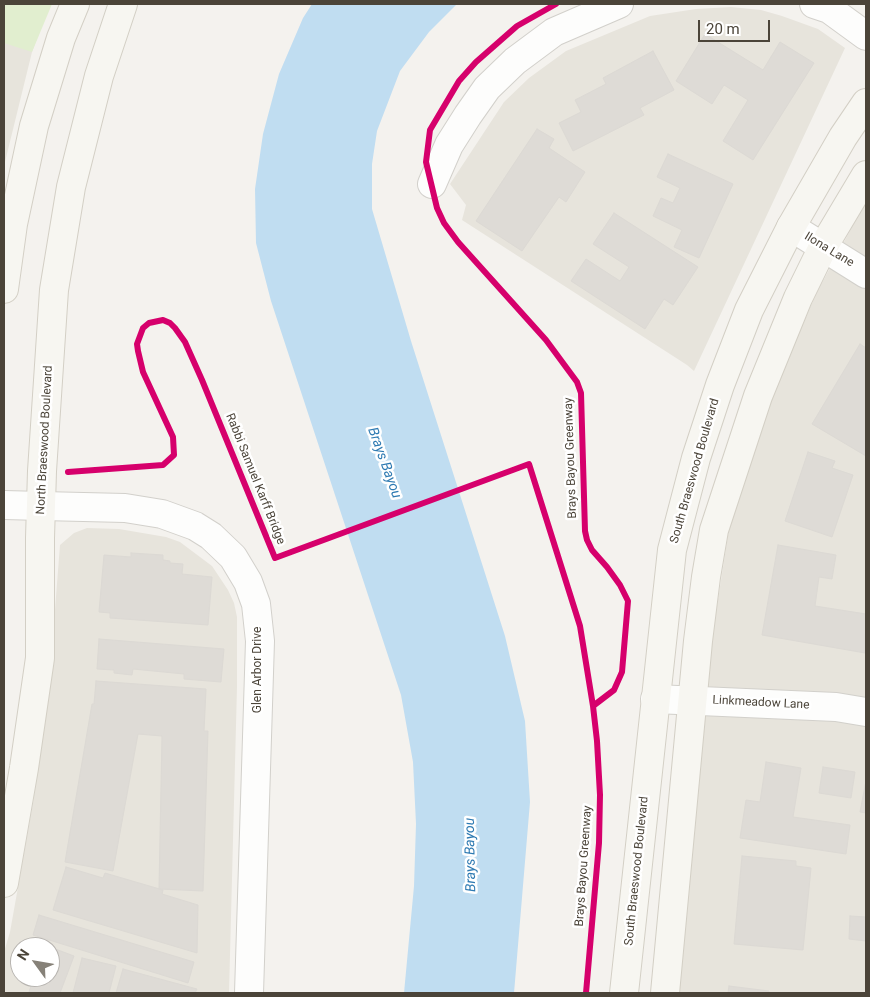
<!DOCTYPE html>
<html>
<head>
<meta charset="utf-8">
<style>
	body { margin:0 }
	#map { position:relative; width:870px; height:997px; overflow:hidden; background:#f4f2ee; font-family:Roboto,sans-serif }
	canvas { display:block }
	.frame { position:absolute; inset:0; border:5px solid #4b4439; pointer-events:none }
	.north { position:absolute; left:10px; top:937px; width:50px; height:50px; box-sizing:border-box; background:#fff; border:1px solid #b7b4b0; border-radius:50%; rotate:302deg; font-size:14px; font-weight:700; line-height:20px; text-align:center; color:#4b4439 }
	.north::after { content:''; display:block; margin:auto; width:18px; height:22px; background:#868178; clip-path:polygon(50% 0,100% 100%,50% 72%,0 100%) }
	.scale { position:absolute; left:698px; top:20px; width:72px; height:22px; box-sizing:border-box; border:2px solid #4b4439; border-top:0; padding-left:6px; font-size:15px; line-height:18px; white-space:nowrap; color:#4b4439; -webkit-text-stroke:4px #fff; paint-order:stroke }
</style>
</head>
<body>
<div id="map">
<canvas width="870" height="997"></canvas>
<div class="frame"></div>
<div class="north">N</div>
<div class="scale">20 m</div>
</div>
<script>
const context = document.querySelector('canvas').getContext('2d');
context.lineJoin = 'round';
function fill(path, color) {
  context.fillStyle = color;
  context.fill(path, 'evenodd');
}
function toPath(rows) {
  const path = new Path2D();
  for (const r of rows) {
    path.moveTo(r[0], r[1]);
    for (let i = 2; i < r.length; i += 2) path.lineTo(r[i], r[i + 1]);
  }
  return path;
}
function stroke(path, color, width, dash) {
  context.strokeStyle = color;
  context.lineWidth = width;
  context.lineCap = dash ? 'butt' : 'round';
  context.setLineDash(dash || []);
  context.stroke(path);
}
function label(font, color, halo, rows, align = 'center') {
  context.font = font + ' Roboto,sans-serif';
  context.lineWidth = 5;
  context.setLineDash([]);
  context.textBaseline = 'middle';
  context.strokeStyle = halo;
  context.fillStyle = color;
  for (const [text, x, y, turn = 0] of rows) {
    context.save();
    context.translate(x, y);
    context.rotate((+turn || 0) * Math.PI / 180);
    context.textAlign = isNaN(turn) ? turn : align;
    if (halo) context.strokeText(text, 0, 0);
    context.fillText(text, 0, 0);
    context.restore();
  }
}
fill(toPath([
	[4,4,50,4,32,52,4,166],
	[731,7,761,10,782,16,818,29,845,48,694,371,687,365,462,220,466,205,450,184,504,102,529,78,566,51,650,16,696,9],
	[866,201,866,993,677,993,709,657,729,529,746,465,770,400,816,294],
	[87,528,119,529,166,537,180,542,212,566,228,590,234,603,237,617,237,687,229,993,4,993,4,952,10,932,33,803,50,674,60,545,74,533],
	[20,947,50,947,50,977,20,977]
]), '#e7e4dc');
fill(toPath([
	[4,4,52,4,32,52,4,43]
]), '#e1eecf');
fill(toPath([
	[312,4,457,4,429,32,400,71,377,131,372,164,372,209,411,341,505,636,525,721,530,802,514,993,404,993,414,886,416,824,413,762,401,695,271,301,256,243,255,189,263,134,279,74,303,18]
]), '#c0ddf1');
const building = toPath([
	[705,34,763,70,780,42,814,63,753,160,723,141,748,100,724,85,712,104,676,81,705,34],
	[653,51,674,90,640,108,644,115,573,151,559,123,581,112,575,100,606,84,603,78,653,51],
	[537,129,554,139,549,148,585,172,566,202,559,197,522,251,476,221,537,129],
	[668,154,733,184,699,258,674,247,682,230,653,216,661,198,673,203,680,188,657,177,668,154],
	[614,213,698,267,673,305,664,299,645,329,571,281,586,259,620,281,629,267,593,244,614,213],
	[860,344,866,348,866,456,812,424,860,344],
	[808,452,835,461,832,468,853,475,832,537,785,521,808,452],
	[778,545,836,555,832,579,819,577,815,606,866,614,865,653,762,635,778,545],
	[131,553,163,555,163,560,170,561,170,563,183,564,182,574,212,577,208,625,110,618,110,613,99,612,104,555,131,557,131,553],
	[99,639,224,649,221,682,184,679,184,674,133,669,132,675,114,673,114,670,97,669,99,639],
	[96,681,206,689,204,731,208,731,203,891,159,889,162,736,138,734,113,871,65,862,92,704,94,704,96,681],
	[766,762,801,768,793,817,850,825,846,854,740,838,746,800,760,802,766,762],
	[823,767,855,772,851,798,819,793,823,767],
	[866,781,866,813,860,812,866,781],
	[742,856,796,861,796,866,811,868,803,950,734,944,742,856],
	[66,867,103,878,105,873,163,890,162,894,198,905,197,953,53,910,66,867],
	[39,915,194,962,188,983,33,935,39,915],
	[850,916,866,917,866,941,849,939,850,916],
	[50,947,74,956,60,993,29,992,34,977,50,977,50,947],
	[82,958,116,966,109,993,73,993,82,958],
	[123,969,197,989,195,993,116,993,123,969],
	[729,986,769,991,769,993,728,993,729,986]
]);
fill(building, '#dedbd6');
stroke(building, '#dcd9d4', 1);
const minor = toPath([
	[814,4,829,9,866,36],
	[432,184,449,145,468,115,487,88,515,61,554,32,619,4],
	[791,227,866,274],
	[42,506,125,508,162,514,195,526,211,536,233,557,248,582,256,604,260,641,249,993],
	[655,699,836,707,866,712]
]);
const tertiary = toPath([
	[4,505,42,506]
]);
const secondary = toPath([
	[4,289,13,224,34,126,61,38,75,4],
	[4,883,24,768,40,658,40,538,42,471,54,290,71,187,99,76,123,4],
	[624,993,672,550,696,458,720,385,749,310,791,227,843,137,866,103],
	[665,993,698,641,706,577,714,530,758,396,798,298,823,247,866,175]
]);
stroke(minor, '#d2d0cb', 30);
stroke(tertiary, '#d2d0cb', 30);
stroke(secondary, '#d3cfc5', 30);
stroke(minor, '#fdfdfc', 28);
stroke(tertiary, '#fdfdfc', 28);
stroke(secondary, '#f7f6f1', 28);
stroke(toPath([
	[556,4,517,26,476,62,459,81,430,130,426,162,437,208,444,223,458,242,546,340,577,382,581,393,585,531,587,540,592,550,607,567,620,585,628,601,622,672,614,690,593,706,597,741,600,795,599,843,586,993],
	[68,472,163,465,174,455,173,437,143,372,138,351,137,344,143,328,149,323,163,320,170,323,175,328,185,342,202,380,275,558,529,464,580,626,593,706]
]), '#d6006c', 6);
label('12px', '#4b4439', '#fff', [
	["Ilona Lane",829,250,31],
	["North Braeswood Boulevard",45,440,-87],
	["Brays Bayou Greenway",571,458,-92],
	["South Braeswood Boulevard",695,471,-74],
	["Rabbi Samuel Karff Bridge",255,479,68],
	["Glen Arbor Drive",258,670,-90],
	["Linkmeadow Lane",761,703,3],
	["Brays Bayou Greenway",584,866,-86],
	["South Braeswood Boulevard",637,871,-84]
]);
label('italic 14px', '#2e7ab2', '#fff', [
	["Brays Bayou",384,463,70],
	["Brays Bayou",471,855,-91]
]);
</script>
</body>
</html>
